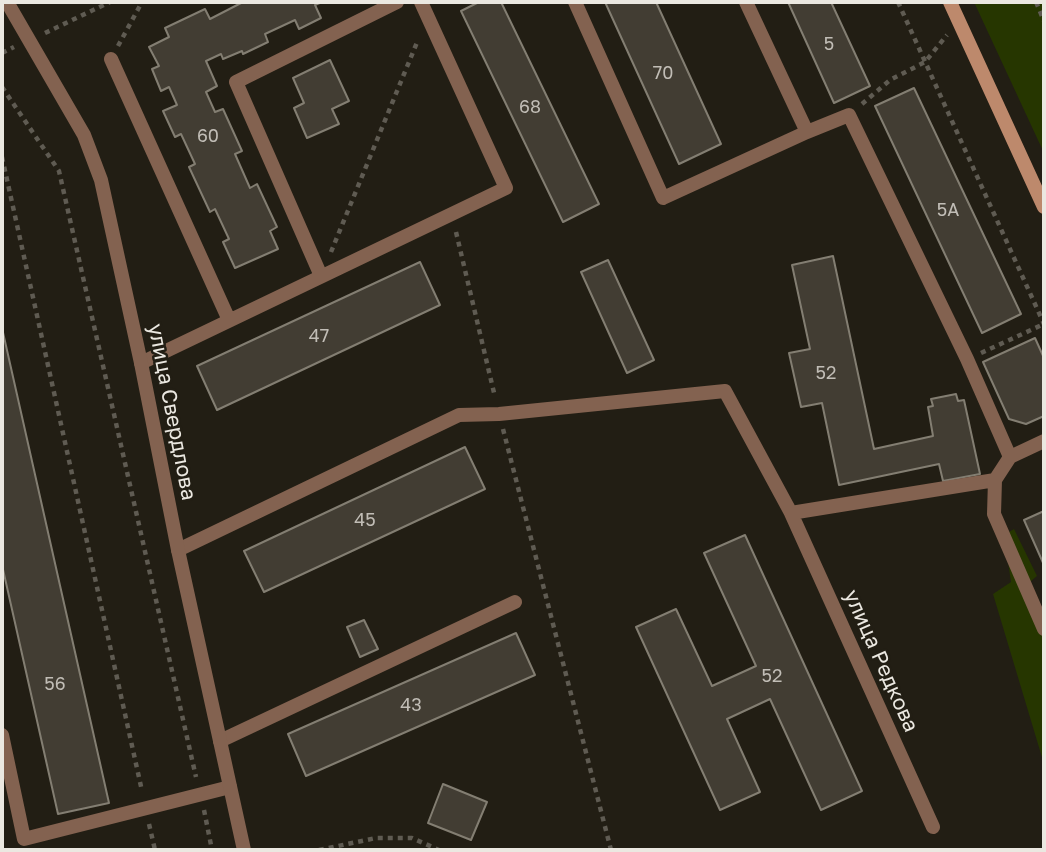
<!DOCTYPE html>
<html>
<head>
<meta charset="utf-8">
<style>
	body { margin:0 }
	#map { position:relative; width:1046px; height:852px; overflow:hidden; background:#221e14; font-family:"Golos Text",sans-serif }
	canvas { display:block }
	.frame { position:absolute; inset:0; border:4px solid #ebe8e1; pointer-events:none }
</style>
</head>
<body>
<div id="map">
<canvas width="1046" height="852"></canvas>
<div class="frame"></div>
</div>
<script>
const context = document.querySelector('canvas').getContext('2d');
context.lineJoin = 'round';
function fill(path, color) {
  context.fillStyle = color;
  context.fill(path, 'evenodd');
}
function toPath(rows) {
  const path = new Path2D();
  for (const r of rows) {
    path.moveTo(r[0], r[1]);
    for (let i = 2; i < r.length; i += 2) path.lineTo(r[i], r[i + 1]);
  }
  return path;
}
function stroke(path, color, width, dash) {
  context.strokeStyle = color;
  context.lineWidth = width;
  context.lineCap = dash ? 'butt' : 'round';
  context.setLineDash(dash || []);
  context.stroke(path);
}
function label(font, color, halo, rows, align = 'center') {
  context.font = font + ' "Golos Text",sans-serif';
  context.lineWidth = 5;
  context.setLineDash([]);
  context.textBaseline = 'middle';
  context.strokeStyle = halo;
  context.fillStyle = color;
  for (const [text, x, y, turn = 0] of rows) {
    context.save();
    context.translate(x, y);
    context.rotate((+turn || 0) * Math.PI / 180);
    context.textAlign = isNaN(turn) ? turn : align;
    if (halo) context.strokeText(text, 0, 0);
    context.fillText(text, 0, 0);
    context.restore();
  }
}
fill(toPath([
	[974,2,1044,2,1044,153],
	[1014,529,1037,576,1025,586,1044,629,1044,764,993,594,1011,582,1004,535]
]), '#263600');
const building = toPath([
	[243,2,322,2,315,5,321,18,299,29,295,20,265,34,268,42,243,54,242,51,223,59,221,54,206,61,217,86,206,92,215,112,223,109,242,151,235,154,250,188,257,184,277,227,270,231,278,249,235,268,223,242,229,239,215,209,210,212,189,167,195,164,181,134,175,137,163,111,177,105,169,87,161,91,152,69,159,66,149,47,169,37,165,28,205,9,210,19,243,2],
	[479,2,501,2,599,204,563,222,461,11,479,2],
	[605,2,656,2,721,144,679,164,605,2],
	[788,2,831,2,870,86,834,103,788,2],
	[330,60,349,101,332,109,339,124,307,138,294,108,304,103,293,78,330,60],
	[914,88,1021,314,982,333,875,106,914,88],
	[833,256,874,449,933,436,928,407,933,406,931,399,956,394,958,401,964,400,980,474,943,481,939,464,839,485,822,403,801,407,789,353,810,349,792,265,833,256],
	[608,260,654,360,627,373,581,272,608,260],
	[420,262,440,305,217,410,197,366,420,262],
	[2,328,109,803,58,814,2,565,2,328],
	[1035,338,1044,358,1044,416,1026,424,1009,419,983,362,1035,338],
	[465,447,485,489,264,592,244,551,465,447],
	[1044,511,1044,565,1024,520,1044,511],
	[745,535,862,791,821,810,770,699,727,719,760,792,720,810,636,627,676,609,712,686,756,666,704,553,745,535],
	[364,620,378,649,360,657,347,627,364,620],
	[516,633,535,675,306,776,288,734,516,633],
	[443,784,487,802,471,840,428,823,443,784]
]);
fill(building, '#423d33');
stroke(building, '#837e72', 2);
stroke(toPath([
	[898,2,1044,324],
	[1036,2,1044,21],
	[45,33,110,2],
	[118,46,142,2],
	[2,53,14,47],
	[2,87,59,171,196,777],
	[862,104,890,80,925,62,947,35],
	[2,157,142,791],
	[456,232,495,397],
	[331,252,418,40],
	[981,353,1044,324],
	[503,429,611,850],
	[204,810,212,850],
	[149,824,155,850],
	[319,850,376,838,412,838,439,850]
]), '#5f5b52', 4.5, [5, 5]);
stroke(toPath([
	[575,2,663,198,807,132],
	[746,2,807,132,849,115,967,359,1010,457,995,480,994,514,1044,629],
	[111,59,229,320],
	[321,276,236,82,397,2],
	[141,363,506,188,421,2],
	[1010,457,1044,441],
	[791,513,933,827],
	[178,550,459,415,499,414,725,391,791,513,995,480],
	[2,735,24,839,230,787],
	[220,741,515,602]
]), '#836250', 14);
stroke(toPath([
	[7,2,84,135,101,180,141,363,178,550,244,850]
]), '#836250', 14);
stroke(toPath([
	[950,2,1044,207]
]), '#bd896c', 14);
label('18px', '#c1bdb6', null, [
	["5",829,44],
	["70",663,73],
	["68",530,107],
	["60",208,136],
	["5А",948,210],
	["47",319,336],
	["52",826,373],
	["45",365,520],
	["52",772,676],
	["56",55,684],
	["43",411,705]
]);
label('21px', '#ebe8e1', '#221e14', [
	["улица Свердлова",172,412,79],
	["улица Редкова",881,661,66]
]);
</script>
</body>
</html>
